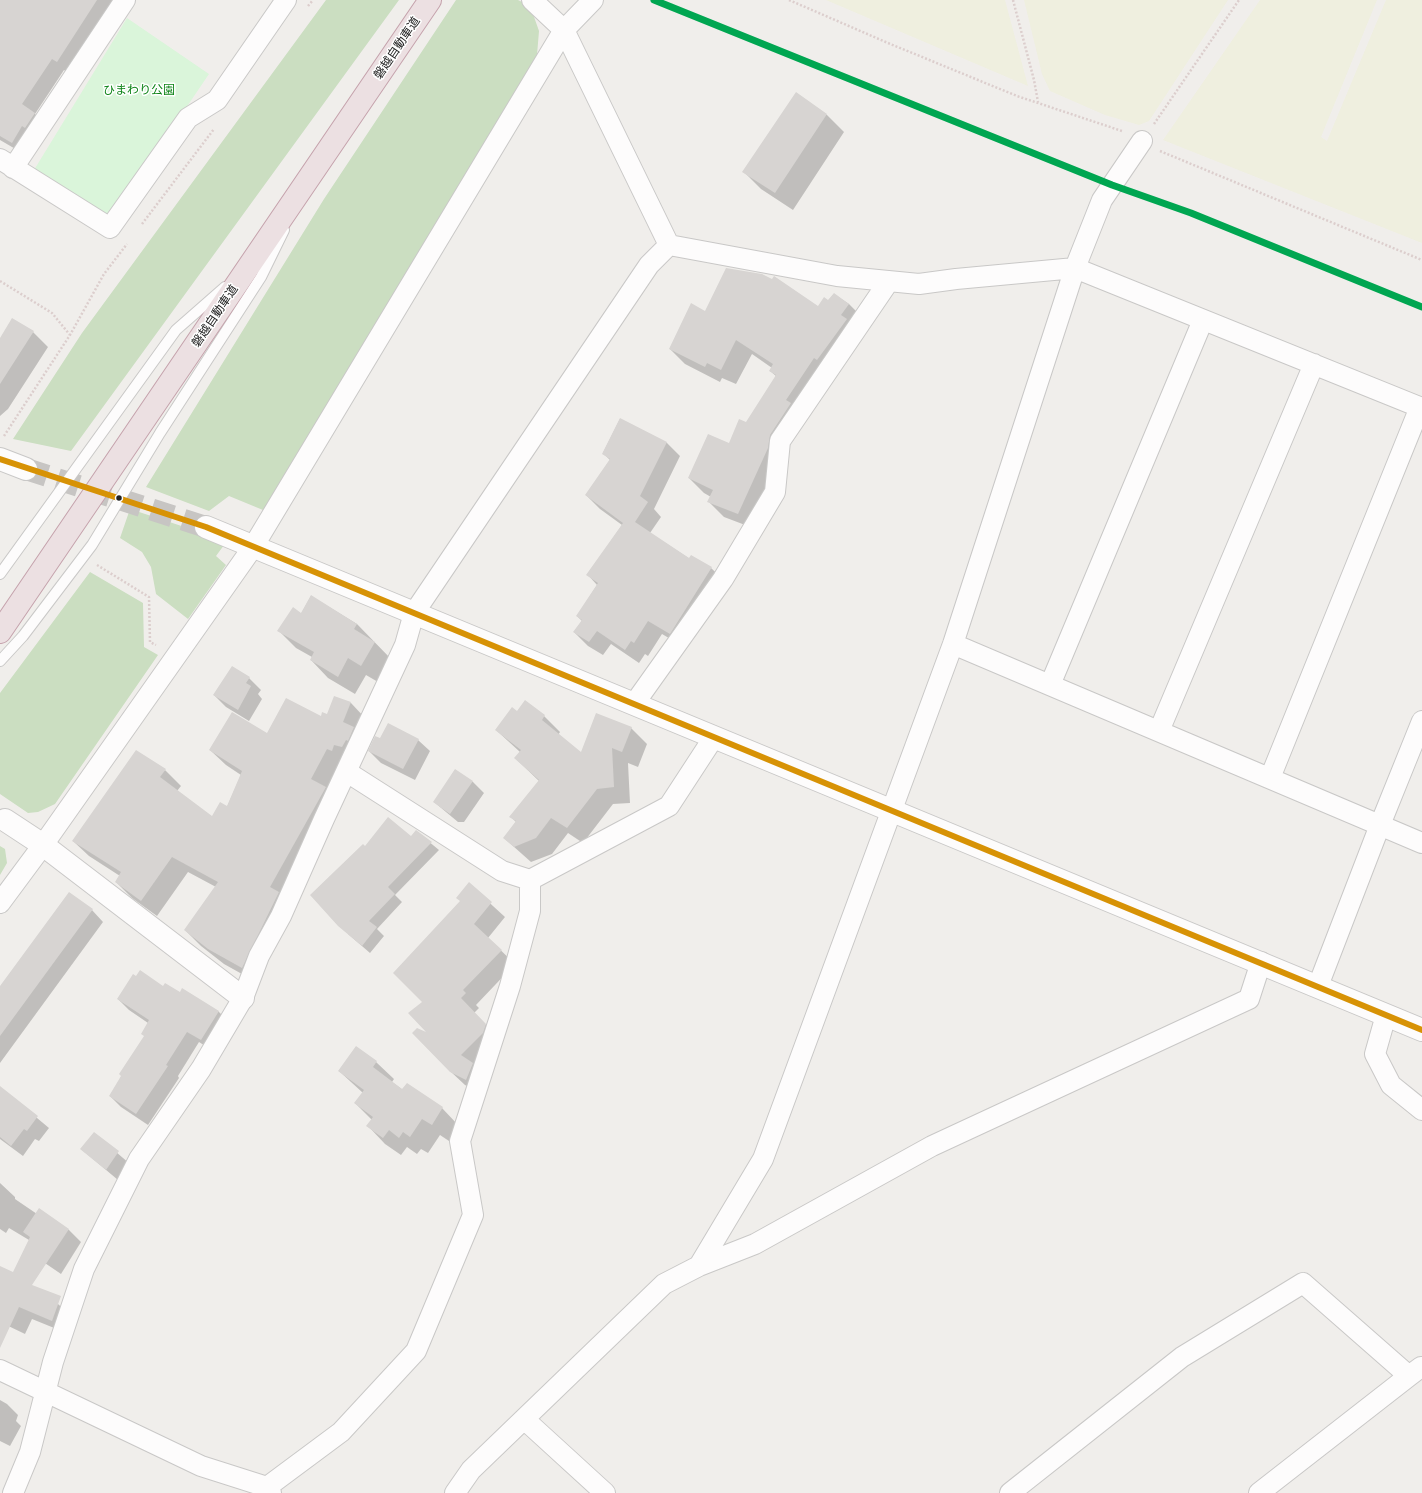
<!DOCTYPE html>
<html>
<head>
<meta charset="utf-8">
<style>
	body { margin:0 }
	canvas { display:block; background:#f0eeeb }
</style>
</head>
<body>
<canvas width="1422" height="1493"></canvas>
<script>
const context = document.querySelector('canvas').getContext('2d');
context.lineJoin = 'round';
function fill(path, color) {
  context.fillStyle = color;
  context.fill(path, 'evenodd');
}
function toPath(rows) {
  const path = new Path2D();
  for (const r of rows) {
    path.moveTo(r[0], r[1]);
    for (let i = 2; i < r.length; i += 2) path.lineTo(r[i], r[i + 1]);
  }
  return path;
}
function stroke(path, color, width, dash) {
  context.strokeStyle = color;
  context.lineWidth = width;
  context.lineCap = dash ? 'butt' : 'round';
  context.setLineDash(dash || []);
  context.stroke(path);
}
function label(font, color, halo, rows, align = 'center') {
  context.font = font + ' "Golos Text","Noto Sans JP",sans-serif';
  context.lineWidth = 3;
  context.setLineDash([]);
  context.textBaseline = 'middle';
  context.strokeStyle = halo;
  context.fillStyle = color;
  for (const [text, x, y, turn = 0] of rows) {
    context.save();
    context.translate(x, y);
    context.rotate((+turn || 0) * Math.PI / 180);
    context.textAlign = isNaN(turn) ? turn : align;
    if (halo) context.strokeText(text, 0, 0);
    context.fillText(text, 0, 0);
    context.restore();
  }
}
fill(toPath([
	[826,0,1005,0,1028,86],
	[1024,0,1228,0,1149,121,1139,125,1105,115,1050,91,1042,74],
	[1260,0,1377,0,1321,137,1327,141,1386,0,1422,0,1422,243,1163,140]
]), '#efefdf');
fill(toPath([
	[326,0,399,0,71,451,13,439,82,333],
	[456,0,518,0,522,2,533,14,539,31,537,55,297,461,263,510,229,496,209,511,146,487,324,199],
	[130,509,227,541,216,556,226,565,188,619,156,594,151,567,142,552,120,538],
	[90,572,143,603,144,647,158,655,55,804,38,812,28,813,0,794,0,693],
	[0,846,5,849,7,863,0,875]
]), '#cbdec1');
fill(toPath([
	[127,18,209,74,110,220,34,170]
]), '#daf5da');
fill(toPath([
	[0,0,125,0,68,73,64,70,35,114,46,125,24,154,0,140],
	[796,94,827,115,844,132,793,210,761,189,744,172],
	[834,294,849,304,864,319,785,450,753,528,724,517,709,502,711,497,704,493,689,478,729,445,747,423,776,376,770,371,772,368,752,354,736,384,722,378,720,382,685,364,670,349,705,312,819,307,829,302],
	[33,332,48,347,8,409,0,416,0,340],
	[620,419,667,443,680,456,654,509,661,517,650,533,690,559,711,568,725,581,684,647,662,634,648,656,645,654,639,663,611,644,603,655,588,646,574,632,582,621,577,616,597,585,588,575,622,525,600,509,586,495,610,460,603,453],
	[311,596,357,624,392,660,378,682,366,675,355,694,328,678,311,660,312,657,296,648,279,631,301,614],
	[249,678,261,690,258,694,262,699,249,721,226,707,214,695],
	[340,700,351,703,366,719,258,983,224,964,201,946,185,930,216,887,188,872,157,916,132,898,116,882,120,876,89,856,73,841,165,770,181,786,177,791,212,818,227,807,241,775,226,765,210,750,268,735,327,716],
	[517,712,544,716,560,732,558,735,581,753,631,728,647,744,638,767,628,763,630,803,613,804,583,843,568,833,552,854,531,862,504,838,516,822,511,817,539,781,515,758,520,752,496,730],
	[381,739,418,740,430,751,415,780,381,763,369,751],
	[455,770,473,782,484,793,464,822,458,822,434,802],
	[416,831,439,850,395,895,402,902,377,929,384,936,370,953,348,934,365,847,411,837],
	[469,884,505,917,488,938,515,964,476,1005,479,1008,474,1013,499,1039,480,1093,465,1085,450,1071,430,1034,423,1002],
	[92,910,103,922,0,1063,0,988],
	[164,987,180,993,218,1011,230,1023,213,1051,199,1042,178,1076,179,1078,148,1125,121,1107,110,1096,145,1036,148,1023,129,1010,118,999],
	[376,1062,394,1079,392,1082,403,1090,442,1108,459,1126,449,1141,440,1135,428,1153,421,1149,417,1154,407,1147,401,1155,385,1144,368,1126,372,1120,355,1103,363,1093,339,1071],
	[0,1087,49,1128,39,1141,35,1139,23,1156,0,1139],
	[94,1133,130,1164,118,1180,81,1149],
	[0,1183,15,1197,15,1199,37,1214,40,1210,69,1230,81,1242,61,1274,39,1259,29,1240,9,1228,6,1233,0,1229],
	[0,1270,58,1304,71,1316,64,1332,32,1319,25,1334,0,1322],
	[0,1400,7,1404,18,1415,16,1421,21,1426,10,1446,0,1441]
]), '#0003');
fill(toPath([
	[0,0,97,0,57,62,52,59,22,104,35,113,25,128,22,126,12,143,0,136],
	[796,92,827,114,775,193,742,172],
	[726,268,762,274,772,279,774,276,818,306,824,297,828,300,834,293,849,304,841,315,847,319,817,360,814,358,786,400,791,403,770,435,768,448,738,514,707,502,713,490,688,478,708,434,729,443,739,419,746,422,776,375,769,371,773,364,736,340,721,370,707,363,705,367,669,349,691,303,705,311],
	[12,318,34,331,0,384,0,338],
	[620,418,667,442,640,496,648,502,635,522,689,558,691,555,712,567,670,634,648,621,634,643,631,641,625,650,597,631,589,642,573,632,582,620,576,616,598,583,586,575,623,523,585,495,610,459,602,454],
	[311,595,357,624,354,629,375,642,361,666,348,658,338,677,310,660,314,652,277,631,293,607,301,613],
	[232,666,250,677,246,683,251,686,238,710,213,695],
	[334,696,351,702,343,722,354,727,348,741,346,740,342,747,334,745,332,751,327,749,311,779,326,787,270,887,279,892,242,968,208,949,184,930,218,882,172,857,141,901,115,882,121,872,72,841,136,750,166,769,160,777,212,816,220,802,227,806,242,771,209,750,232,712,267,733,286,698,321,716,322,712,327,714],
	[525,700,545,715,542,720,581,752,596,713,632,727,622,752,612,748,614,787,597,789,567,828,551,818,536,838,514,847,503,838,516,821,509,817,539,780,514,758,521,750,495,730,512,707,517,711],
	[388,723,419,739,403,769,368,751,375,736,380,738],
	[455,769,473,781,450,814,433,802],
	[388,817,411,836,416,830,432,842,388,887,395,894,369,921,377,927,362,946,338,926,310,895,363,844,365,846],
	[469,882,492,902,474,924,502,950,463,990,466,993,461,998,486,1024,483,1033,461,1055,473,1063,466,1080,450,1072,412,1033,417,1028,426,1032,408,1013,422,1002,393,973,460,901,456,898],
	[69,892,93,909,0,1036,0,986],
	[140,970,163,986,165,983,180,992,182,988,219,1011,201,1040,187,1032,166,1065,168,1066,136,1114,109,1096,121,1076,119,1074,144,1036,141,1034,149,1020,117,999,133,974,136,976],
	[356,1046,377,1061,373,1067,402,1089,407,1083,443,1107,432,1125,422,1119,410,1137,403,1132,399,1138,389,1130,383,1138,366,1126,373,1117,354,1103,364,1090,338,1071],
	[0,1086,38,1116,27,1131,24,1129,11,1146,0,1137],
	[94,1132,119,1151,106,1170,80,1149],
	[39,1208,69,1229,32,1285,61,1296,52,1321,19,1307,0,1348,0,1266,13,1272,30,1237,23,1232]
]), '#d7d4d2');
stroke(toPath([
	[26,469,206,527]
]), '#c7c5c3', 22, [22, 11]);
const service = toPath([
	[0,574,176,330,225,287],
	[0,661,23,636,92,545,160,433,261,277,284,230]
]);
const minor = toPath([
	[532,0,564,30,669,245],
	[0,159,110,228,188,118,217,100,286,0],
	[13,168,125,0],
	[953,644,1422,843],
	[1050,685,1203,320],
	[634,704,723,579,775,492,780,441,889,281],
	[1159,731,1314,364],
	[347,772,502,871,530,880,669,806,714,737],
	[1270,778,1420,407],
	[0,903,43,845,253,547,564,30,593,0],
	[1318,986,1380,825,1422,721],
	[1386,1015,1375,1054,1391,1085,1422,1110],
	[699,1266,763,1159,953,644,1075,268,1102,200,1142,141],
	[0,1370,201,1466,267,1487,271,1493],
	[524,1419,605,1493],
	[267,1487,341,1432,416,1351,473,1215,460,1141,510,986,530,911,530,880],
	[13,1493,30,1452,53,1362,84,1269,139,1159,201,1069,243,998,259,956,281,916,324,819,405,645,414,613,649,265,669,245,837,276,919,284,956,279,1075,268,1422,408],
	[455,1493,471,1470,664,1284,699,1266,755,1244,932,1146,1249,999,1261,962],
	[1010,1493,1182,1357,1303,1283,1409,1376],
	[1259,1493,1409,1376,1421,1367,1422,1368]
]);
const tertiary = toPath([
	[0,459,26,469],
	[206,527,1422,1030],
	[5,820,43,845,243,998]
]);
const motorway = toPath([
	[0,632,430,0]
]);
stroke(service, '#c9c8c7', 12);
stroke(minor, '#c9c8c7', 22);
stroke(tertiary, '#c9c8c7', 24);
stroke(motorway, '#c5a2ac', 24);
stroke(toPath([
	[789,0,888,43,1017,96,1122,131],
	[1013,0,1034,80,1038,102],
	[308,6,313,0],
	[1154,124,1239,0],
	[1160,151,1422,260],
	[142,224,214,129],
	[0,281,52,313,70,335],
	[4,436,70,335,104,274,127,244],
	[97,565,149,597,150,642,156,645]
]), '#dccecd', 2.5, [2, 2]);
stroke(service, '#fdfcfc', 10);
stroke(minor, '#fdfcfc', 20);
stroke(tertiary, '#fdfcfc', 22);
stroke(motorway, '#ece0e2', 22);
stroke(toPath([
	[0,459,206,527,1422,1030]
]), '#d79205', 6);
stroke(toPath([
	[654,0,1112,185,1191,213,1422,307]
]), '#00a651', 7);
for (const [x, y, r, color] of [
	[119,498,3.5,"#222"]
]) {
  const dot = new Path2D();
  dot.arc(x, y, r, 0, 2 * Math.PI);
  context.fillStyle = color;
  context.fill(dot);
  stroke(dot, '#fff', 1.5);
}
label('12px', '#222', '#fff', [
	["磐越自動車道",397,48,-56],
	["磐越自動車道",215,316,-56]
]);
label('12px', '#0c8416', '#fff', [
	["ひまわり公園",139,90]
]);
</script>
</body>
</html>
